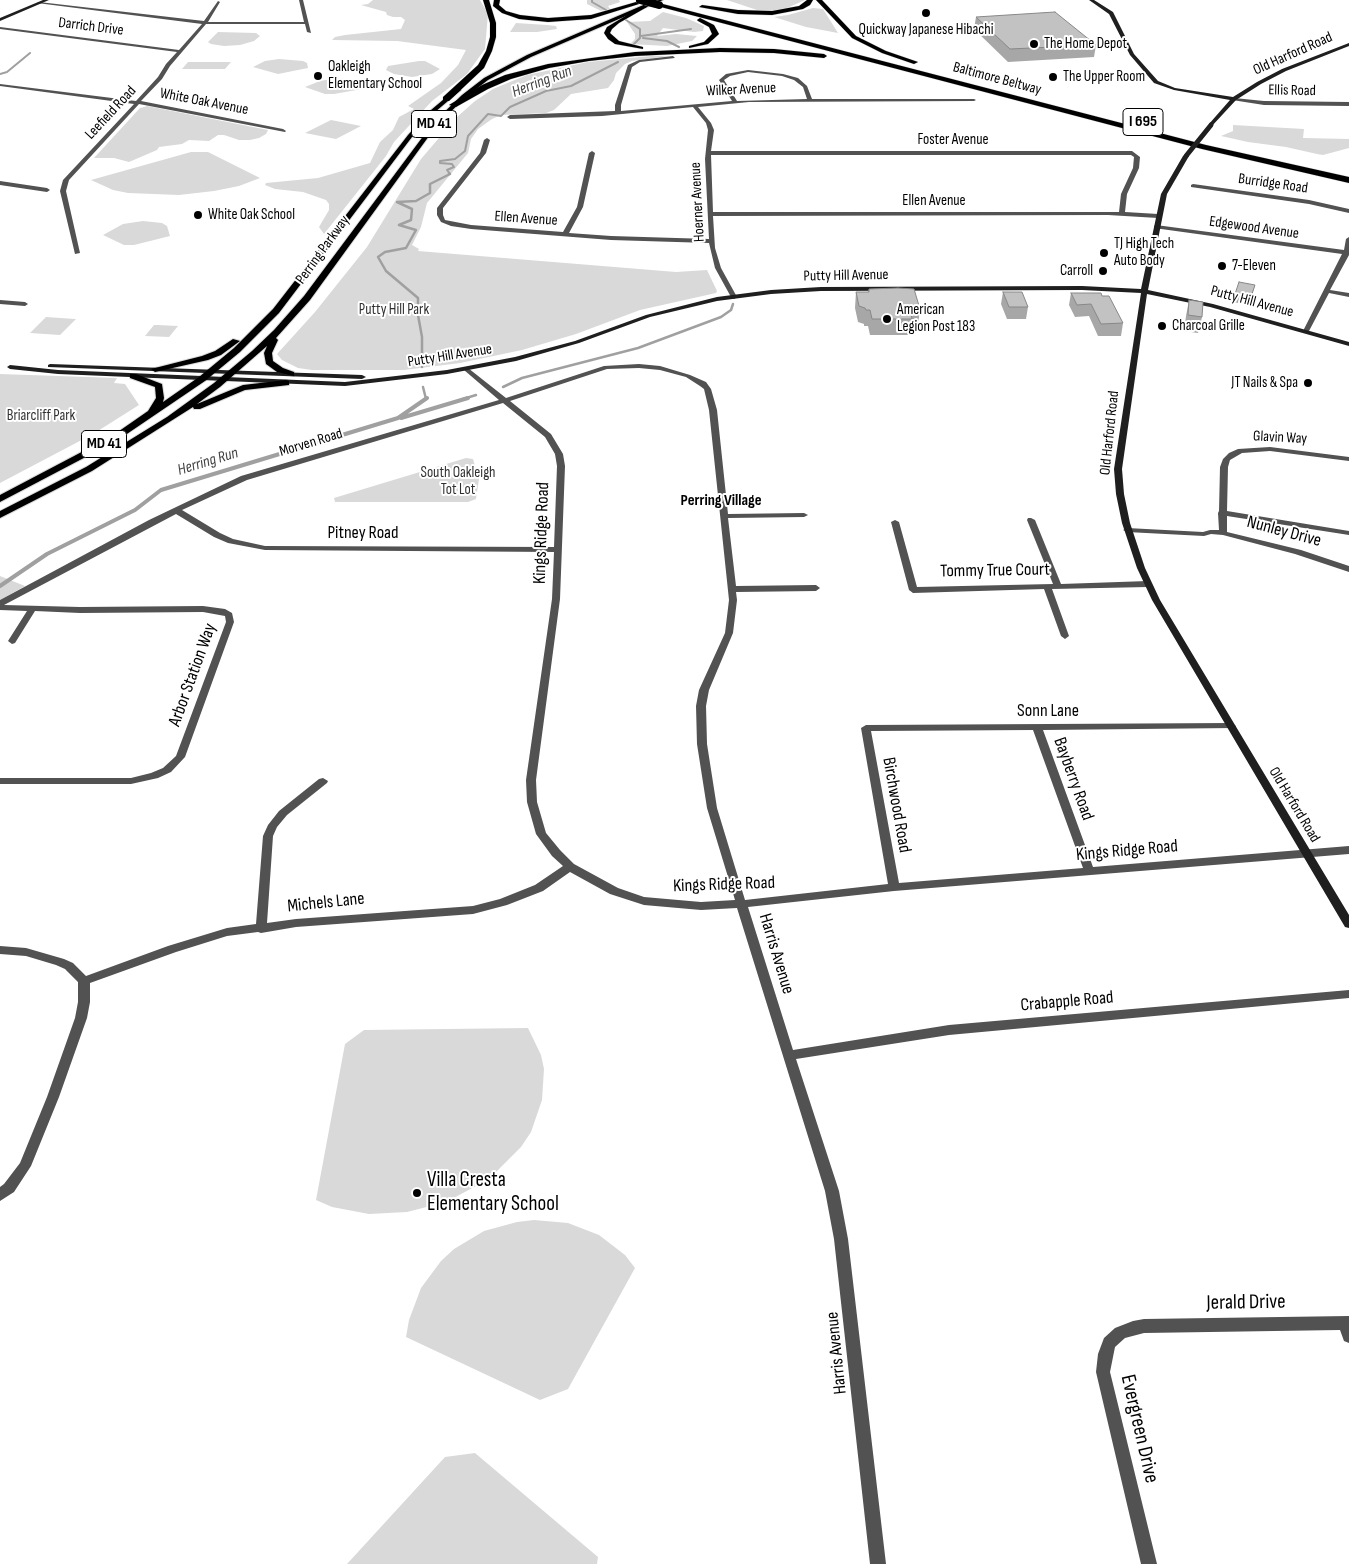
<!DOCTYPE html>
<html>
<head>
<meta charset="utf-8">
<style>
	body { margin:0 }
	canvas { display:block; background:#fff }
</style>
</head>
<body>
<canvas width="1349" height="1564"></canvas>
<script>
const context = document.querySelector('canvas').getContext('2d');
context.lineJoin = 'round';
function fill(path, color) {
  context.fillStyle = color;
  context.fill(path, 'evenodd');
}
function toPath(rows) {
  const path = new Path2D();
  for (const r of rows) {
    path.moveTo(r[0], r[1]);
    for (let i = 2; i < r.length; i += 2) path.lineTo(r[i], r[i + 1]);
  }
  return path;
}
function stroke(path, color, width, dash) {
  context.strokeStyle = color;
  context.lineWidth = width;
  context.lineCap = dash ? 'butt' : 'round';
  context.setLineDash(dash || []);
  context.stroke(path);
}
function label(font, color, halo, rows, align = 'center') {
  context.font = font + ' "Sofia Sans Condensed",sans-serif';
  context.lineWidth = 4;
  context.setLineDash([]);
  context.textBaseline = 'middle';
  context.strokeStyle = halo;
  context.fillStyle = color;
  for (const [text, x, y, turn = 0] of rows) {
    context.save();
    context.translate(x, y);
    context.rotate((+turn || 0) * Math.PI / 180);
    context.textAlign = isNaN(turn) ? turn : align;
    if (halo) context.strokeText(text, 0, 0);
    context.fillText(text, 0, 0);
    context.restore();
  }
}
fill(toPath([
	[373,0,480,0,488,14,485,49,467,74,432,101,394,142,386,156,324,234,319,227,329,210,329,204,326,200,303,192,275,189,265,185,266,183,318,178,370,163,380,142,393,130,399,117,414,109,408,106,441,83,458,65,466,50,397,41,332,40,335,37,345,35,401,29,405,20,401,17,393,17,387,15,386,12,361,5,368,4],
	[587,0,619,0,620,2,608,6,610,9,601,11,587,4],
	[727,0,805,0,787,8,771,11,757,10],
	[813,8,823,9,838,33,806,27,774,17,788,15],
	[663,12,686,18,704,26,703,31,694,32,663,28,657,36,676,34,697,36,692,41,667,46,630,44,635,39,635,34,627,22,650,21],
	[516,23,547,25,556,26,557,29,537,32,510,32],
	[218,32,256,33,260,36,254,41,240,45,224,46,211,44,208,42],
	[651,56,669,56,632,61,625,64,616,73,614,80,608,88,571,94,554,110,546,113,501,115,492,119,478,129,471,139,468,153,427,203,421,227,412,245,419,249,418,251,676,272,707,270,717,291,716,293,640,310,576,334,522,350,460,363,404,370,312,370,298,368,282,360,277,354,315,312,367,247,421,159,456,118,475,101,493,89,527,75,588,62],
	[279,59,303,61,307,63,308,68,278,74,253,67,265,61],
	[419,61,425,61,440,69,432,74,412,77,394,74,386,70,388,66],
	[188,62,231,62,225,69,182,69],
	[337,78,355,80,362,82,364,86,362,89,334,94,325,94,305,87,320,81],
	[144,107,147,106,268,130,266,134,259,138,250,140,239,140,224,135,218,135,209,141,189,140,182,144,159,147,157,150,129,162,114,158,94,158,140,108],
	[331,120,361,126,336,139,305,133],
	[1233,125,1304,129,1303,138,1349,139,1349,148,1323,155,1317,154,1286,147,1248,142,1221,136,1233,131],
	[191,152,208,152,260,178,239,186,214,191,179,195,128,193,113,190,91,180],
	[143,221,162,223,167,226,170,236,134,245,124,245,103,235,123,224],
	[46,317,75,319,76,319,60,335,30,333],
	[154,325,157,325,178,326,169,337,145,336],
	[0,374,117,378,114,383,125,384,139,405,93,434,0,483],
	[466,458,473,459,479,479,476,499,468,502,335,502,334,498],
	[0,576,25,586,0,600],
	[528,1028,541,1055,544,1069,542,1100,531,1132,521,1147,495,1173,480,1184,446,1202,407,1212,369,1214,332,1207,316,1200,345,1044,364,1030],
	[534,1220,568,1223,599,1235,625,1255,635,1268,568,1389,540,1400,406,1337,409,1320,421,1288,441,1261,454,1249,484,1231,517,1222],
	[475,1453,598,1557,597,1564,347,1564,445,1457]
]), '#d9d9d9');
stroke(toPath([
	[592,0,592,2,606,10],
	[626,20,640,29,640,38,634,44],
	[641,36,691,29],
	[643,38,667,41,679,47],
	[0,74,7,72,30,53],
	[450,174,447,170,454,167,452,164,440,163,440,161,455,159,465,151,468,136,488,114,501,116,510,107,546,91,571,86,618,62]
]), '#a0a0a0', 2);
stroke(toPath([
	[422,367,422,337,418,315,418,298,386,271,378,257,385,252,406,248,416,230,399,225,411,220,412,209,397,202,416,201,430,193,430,184,450,174,449,173],
	[423,387,426,399],
	[503,387,522,378,638,348,721,317,731,310,733,304],
	[463,399,476,395]
]), '#a0a0a0', 2.5);
stroke(toPath([
	[401,418,468,398],
	[0,586,47,554,135,510,161,490,398,418,427,398]
]), '#a0a0a0', 4);
const primary = toPath([
	[655,0,663,0,531,57,488,80,466,97,437,125,310,300,276,338,278,340,272,353,273,361,283,368,294,372,294,376,277,372,266,364,264,353,267,346,220,387,197,404,243,385,286,380,289,381,289,385,245,390,200,409,194,409,193,407,92,471,0,518,0,511,86,467,167,417,214,383,252,351,274,330,304,296,433,123,462,95,484,78,527,55,655,0],
	[456,89,461,90,435,112,412,137,279,313,240,352,205,381,118,440,0,502,0,495,112,436,148,411,156,398,155,387,130,378,130,374,136,374,162,384,164,398,163,402,199,377,234,348,273,309,408,135,431,110,456,89],
	[233,339,240,341,221,355,208,360,155,372,151,369,202,356,215,351,233,339]
]);
const highway = toPath([
	[483,0,489,0,496,23,496,37,492,51,484,68,449,101,443,101,443,97,478,65,486,51,490,37,490,23,483,0],
	[494,0,500,0,499,5,506,11,520,15,548,18,591,15,636,2,639,4,591,19,548,22,519,19,502,13,493,6,494,0],
	[807,0,813,0,810,5,803,9,772,15,738,14,699,7,702,5,738,10,772,11,799,6,807,0],
	[816,0,822,0,856,36,886,51,918,62,914,64,882,53,852,38,816,0],
	[659,3,1206,145,1349,177,1349,183,1202,149,657,6,656,5,659,3],
	[642,6,647,7,619,23,612,29,610,33,619,41,643,47,643,49,615,44,608,39,604,33,607,27,642,6],
	[700,18,714,25,719,34,708,44,689,48,689,46,704,42,712,34,709,27,698,21,697,20,700,18],
	[720,48,774,49,824,54,827,56,824,58,774,53,720,52,635,56,589,61,549,68,511,79,488,89,456,107,449,105,482,85,505,75,548,64,635,52,720,48]
]);
stroke(primary, '#dbdbdb', 2);
stroke(highway, '#dbdbdb', 1);
fill(toPath([
	[299,0,303,0,311,33,307,32,305,24,206,24,170,66,162,79,141,101,283,129,286,131,285,132,139,104,69,180,66,191,80,253,75,254,60,191,63,180,134,104,0,86,0,84,136,101,158,77,166,64,177,52,0,29,0,27,179,50,202,24,37,3,39,2,204,21,218,1,220,2,208,22,304,22,299,0],
	[673,56,675,58,640,62,632,67,621,105,621,111,732,101,719,80,726,74,748,70,783,74,798,78,807,86,812,99,974,99,976,100,974,101,749,102,698,107,711,123,714,130,711,151,1132,151,1140,157,1139,168,1127,194,1125,212,1158,214,1161,216,1158,218,1108,215,713,216,715,248,721,268,737,297,734,299,731,297,715,268,709,243,611,240,471,229,451,226,441,222,437,215,437,208,480,153,484,140,487,138,490,140,486,153,443,208,443,215,445,220,471,225,563,232,577,207,589,153,592,151,595,153,583,207,569,233,611,236,709,239,705,159,708,130,706,123,693,107,602,116,510,119,507,117,510,115,615,111,615,105,628,65,639,60,673,56],
	[748,72,782,76,794,80,803,87,807,99,737,101,724,80,730,76,748,72],
	[711,155,1131,155,1134,157,1133,168,1121,194,1119,212,713,212,711,155],
	[1234,98,1264,101,1349,102,1349,106,1264,105,1232,100,1234,98],
	[0,181,47,188,50,190,47,192,0,185,0,181],
	[1193,184,1309,200,1349,209,1349,213,1309,204,1191,187,1191,185,1193,184],
	[1156,225,1344,250,1346,239,1349,237,1349,255,1330,290,1349,293,1349,297,1329,293,1309,331,1304,332,1303,331,1342,254,1154,228,1154,226,1156,225],
	[0,300,25,302,28,304,25,306,0,304,0,300],
	[639,364,660,366,690,375,706,382,711,389,717,410,728,514,804,513,808,515,804,517,728,518,736,586,816,585,820,588,816,591,736,592,737,600,733,633,709,690,706,706,707,744,717,808,745,900,888,884,861,728,866,725,1231,723,1236,726,1234,728,1043,730,1093,867,1349,846,1349,854,894,891,748,907,793,1050,949,1025,1349,990,1349,998,949,1035,796,1059,839,1191,848,1239,886,1564,870,1564,834,1239,825,1191,737,908,701,910,644,905,610,894,570,872,543,891,507,905,473,914,296,927,261,933,258,932,227,936,176,952,90,983,90,1002,87,1018,59,1097,31,1166,14,1192,0,1201,0,1187,4,1184,20,1163,47,1097,75,1018,78,1002,78,982,65,969,56,965,26,956,0,954,0,946,26,948,64,959,73,963,86,976,168,946,227,928,256,924,263,836,268,825,279,811,319,779,323,778,328,781,327,783,287,815,277,827,273,836,267,923,296,919,473,906,500,899,535,885,563,866,552,856,536,834,527,802,526,780,552,599,554,552,265,550,228,543,214,537,176,514,4,605,80,607,203,606,225,609,232,613,234,622,185,757,171,772,158,778,131,784,0,784,0,778,131,778,151,773,163,768,176,756,226,622,225,616,203,612,80,613,35,611,15,643,12,644,8,641,27,611,0,610,0,600,149,520,241,476,499,400,464,370,464,368,468,368,506,398,604,366,639,364],
	[639,368,660,370,686,377,700,386,704,389,709,410,729,600,725,633,699,690,696,706,697,744,707,808,735,900,701,902,644,897,618,888,574,864,560,850,546,833,537,802,536,780,560,599,565,466,563,454,551,434,510,401,607,369,639,368],
	[503,403,545,437,555,454,557,466,554,547,265,546,233,539,220,533,182,510,247,480,503,403],
	[1033,730,1083,868,899,883,871,731,1033,730],
	[1270,447,1349,457,1349,461,1270,451,1242,453,1230,460,1228,467,1227,511,1349,531,1349,535,1227,516,1227,532,1301,550,1349,566,1349,572,1295,554,1223,535,1211,534,1204,536,1127,532,1123,530,1127,528,1203,532,1210,530,1219,530,1218,513,1219,511,1220,467,1223,459,1229,453,1238,449,1270,447],
	[1028,518,1031,518,1035,520,1061,584,1148,581,1152,584,1148,587,1052,589,1069,636,1065,639,1061,636,1044,589,913,593,909,590,891,522,895,520,899,522,917,587,1053,584,1027,520,1028,518],
	[1349,1316,1349,1343,1344,1341,1340,1330,1144,1333,1125,1338,1115,1347,1110,1372,1157,1564,1141,1564,1096,1372,1098,1354,1104,1338,1115,1328,1133,1321,1144,1319,1349,1316]
]), '#525252');
fill(toPath([
	[43,0,49,0,0,21,0,18,43,0],
	[1089,0,1094,0,1113,12,1134,54,1158,81,1175,88,1233,97,1257,82,1282,69,1349,43,1349,46,1286,71,1261,84,1236,100,1211,127,1209,124,1230,100,1174,90,1154,83,1130,55,1109,14,1089,0],
	[1186,154,1189,156,1167,194,1148,290,1213,304,1349,342,1349,346,1210,307,1147,294,1122,469,1124,494,1130,523,1145,568,1160,600,1349,915,1349,928,1345,927,1152,600,1137,568,1122,523,1116,494,1114,469,1141,293,1082,290,821,291,771,294,717,301,650,317,579,343,516,361,447,374,345,386,58,374,10,369,7,367,10,365,58,370,345,382,447,370,515,357,575,341,646,315,717,297,771,290,821,287,1082,286,1141,289,1161,194,1183,156,1186,154],
	[50,364,362,375,366,377,362,379,48,367,48,365,50,364]
]), '#1f1f1f');
fill(primary, '#000');
fill(highway, '#000');
const highwayBridge = toPath([
	[640,0,659,5]
]);
stroke(highwayBridge, '#dbdbdb', 8, []);
stroke(toPath([
	[1186,156,1211,125]
]), '#1f1f1f', 5);
stroke(highwayBridge, '#000', 8);
fill(toPath([
	[976,17,1096,45,1094,57,1008,62,974,29],
	[1255,285,1249,305,1233,302,1235,294],
	[869,289,920,309,918,325,912,325,911,335,870,335,868,326,864,326,864,324,858,322,855,308,856,292,868,292],
	[1003,292,1028,307,1026,319,1007,319,1001,304],
	[1071,293,1102,296,1123,323,1121,336,1098,336,1089,316,1075,317,1069,305],
	[1189,300,1202,317,1198,333,1184,331,1186,316]
]), '#a7a7a7');
const building = toPath([
	[1055,12,1096,45,1010,49,976,17,1055,12],
	[1239,282,1255,285,1251,297,1235,294,1239,282],
	[898,288,914,289,920,309,910,309,912,319,872,319,870,310,866,310,865,308,859,306,856,292,869,292,869,289,898,288],
	[1003,292,1022,292,1028,307,1009,307,1003,292],
	[1071,293,1101,293,1102,296,1109,296,1123,323,1101,324,1091,304,1077,305,1071,293],
	[1189,300,1203,302,1202,317,1188,315,1189,300]
]);
fill(building, '#c2c2c2');
stroke(building, '#888', 1);
for (const [x, y, r, color] of [
	[926,13,5,"#000"],
	[1034,44,5,"#000"],
	[318,76,5,"#000"],
	[1053,77,5,"#000"],
	[198,215,5,"#000"],
	[1104,253,5,"#000"],
	[1222,266,5,"#000"],
	[1103,271,5,"#000"],
	[887,319,5,"#000"],
	[1162,326,5,"#000"],
	[1308,383,5,"#000"],
	[417,1193,5,"#000"]
]) {
  const dot = new Path2D();
  dot.arc(x, y, r, 0, 2 * Math.PI);
  context.fillStyle = color;
  context.fill(dot);
  stroke(dot, '#fff', 2);
}
label('15px', '#000', '#fff', [
	["Darrich Drive",91,27,7],
	["Old Harford Road",1293,54,-24],
	["Baltimore Beltway",997,79,15],
	["Wilker Avenue",741,90,-3],
	["Ellis Road",1292,91,1],
	["White Oak Avenue",204,102,11],
	["Leefield Road",111,113,-47],
	["Foster Avenue",953,140],
	["Burridge Road",1273,184,8],
	["Ellen Avenue",934,201],
	["Hoerner Avenue",698,202,-93],
	["Ellen Avenue",526,219,4],
	["Edgewood Avenue",1254,228,8],
	["Perring Parkway",323,250,-54],
	["Putty Hill Avenue",846,276,-1],
	["Putty Hill Avenue",1252,302,15],
	["Putty Hill Avenue",450,356,-9],
	["Old Harford Road",1110,433,-84],
	["Glavin Way",1280,438,3],
	["Morven Road",311,443,-17],
	["Old Harford Road",1294,805,59]
]);
label('15px', '#000', '#fff', [
	["Quickway Japanese Hibachi",926,30,"center"],
	["The Home Depot",1044,44],
	["Oakleigh",328,67],
	["Elementary School",328,84],
	["The Upper Room",1063,77],
	["White Oak School",208,215],
	["TJ High Tech",1114,244],
	["Auto Body",1114,261],
	["7-Eleven",1232,266],
	["Carroll",1093,271,"right"],
	["American",897,310],
	["Legion Post 183",897,327],
	["Charcoal Grille",1172,326],
	["JT Nails & Spa",1298,383,"right"]
], 'left');
label('15px', '#303030', '#fff', [
	["Putty Hill Park",394,310],
	["Briarcliff Park",41,416],
	["South Oakleigh",458,473],
	["Tot Lot",458,490]
]);
label('italic 16px', '#414141', '#fff', [
	["Herring Run",542,82,-21],
	["Herring Run",208,462,-17]
]);
for (const [x, y, w] of [
	[1143,122,40],
	[434,124,45],
	[104,444,45]
]) {
  const box = new Path2D();
  box.roundRect(x - w / 2, y - 13.5, w, 27, 4);
  context.fillStyle = '#fff';
  context.fill(box);
  stroke(box, '#000', 1);
}
label('bold 16px', '#000', null, [
	["I 695",1143,122],
	["MD 41",434,124],
	["MD 41",104,444]
]);
label('bold 16px', '#000', '#fff', [
	["Perring Village",721,501]
]);
label('18px', '#000', '#fff', [
	["Nunley Drive",1284,532,15],
	["Pitney Road",363,533],
	["Kings Ridge Road",542,533,-88],
	["Tommy True Court",995,571,-1],
	["Arbor Station Way",193,675,-70],
	["Sonn Lane",1048,711],
	["Bayberry Road",1073,779,70],
	["Birchwood Road",896,805,80],
	["Kings Ridge Road",1127,851,-5],
	["Kings Ridge Road",724,885,-2],
	["Michels Lane",326,903,-6],
	["Harris Avenue",776,954,73],
	["Crabapple Road",1067,1002,-5],
	["Harris Avenue",837,1353,-96]
]);
label('21px', '#000', '#fff', [
	["Villa Cresta",427,1181],
	["Elementary School",427,1205]
], 'left');
label('21px', '#000', '#fff', [
	["Jerald Drive",1246,1303,-1],
	["Evergreen Drive",1139,1429,77]
]);
</script>
</body>
</html>
